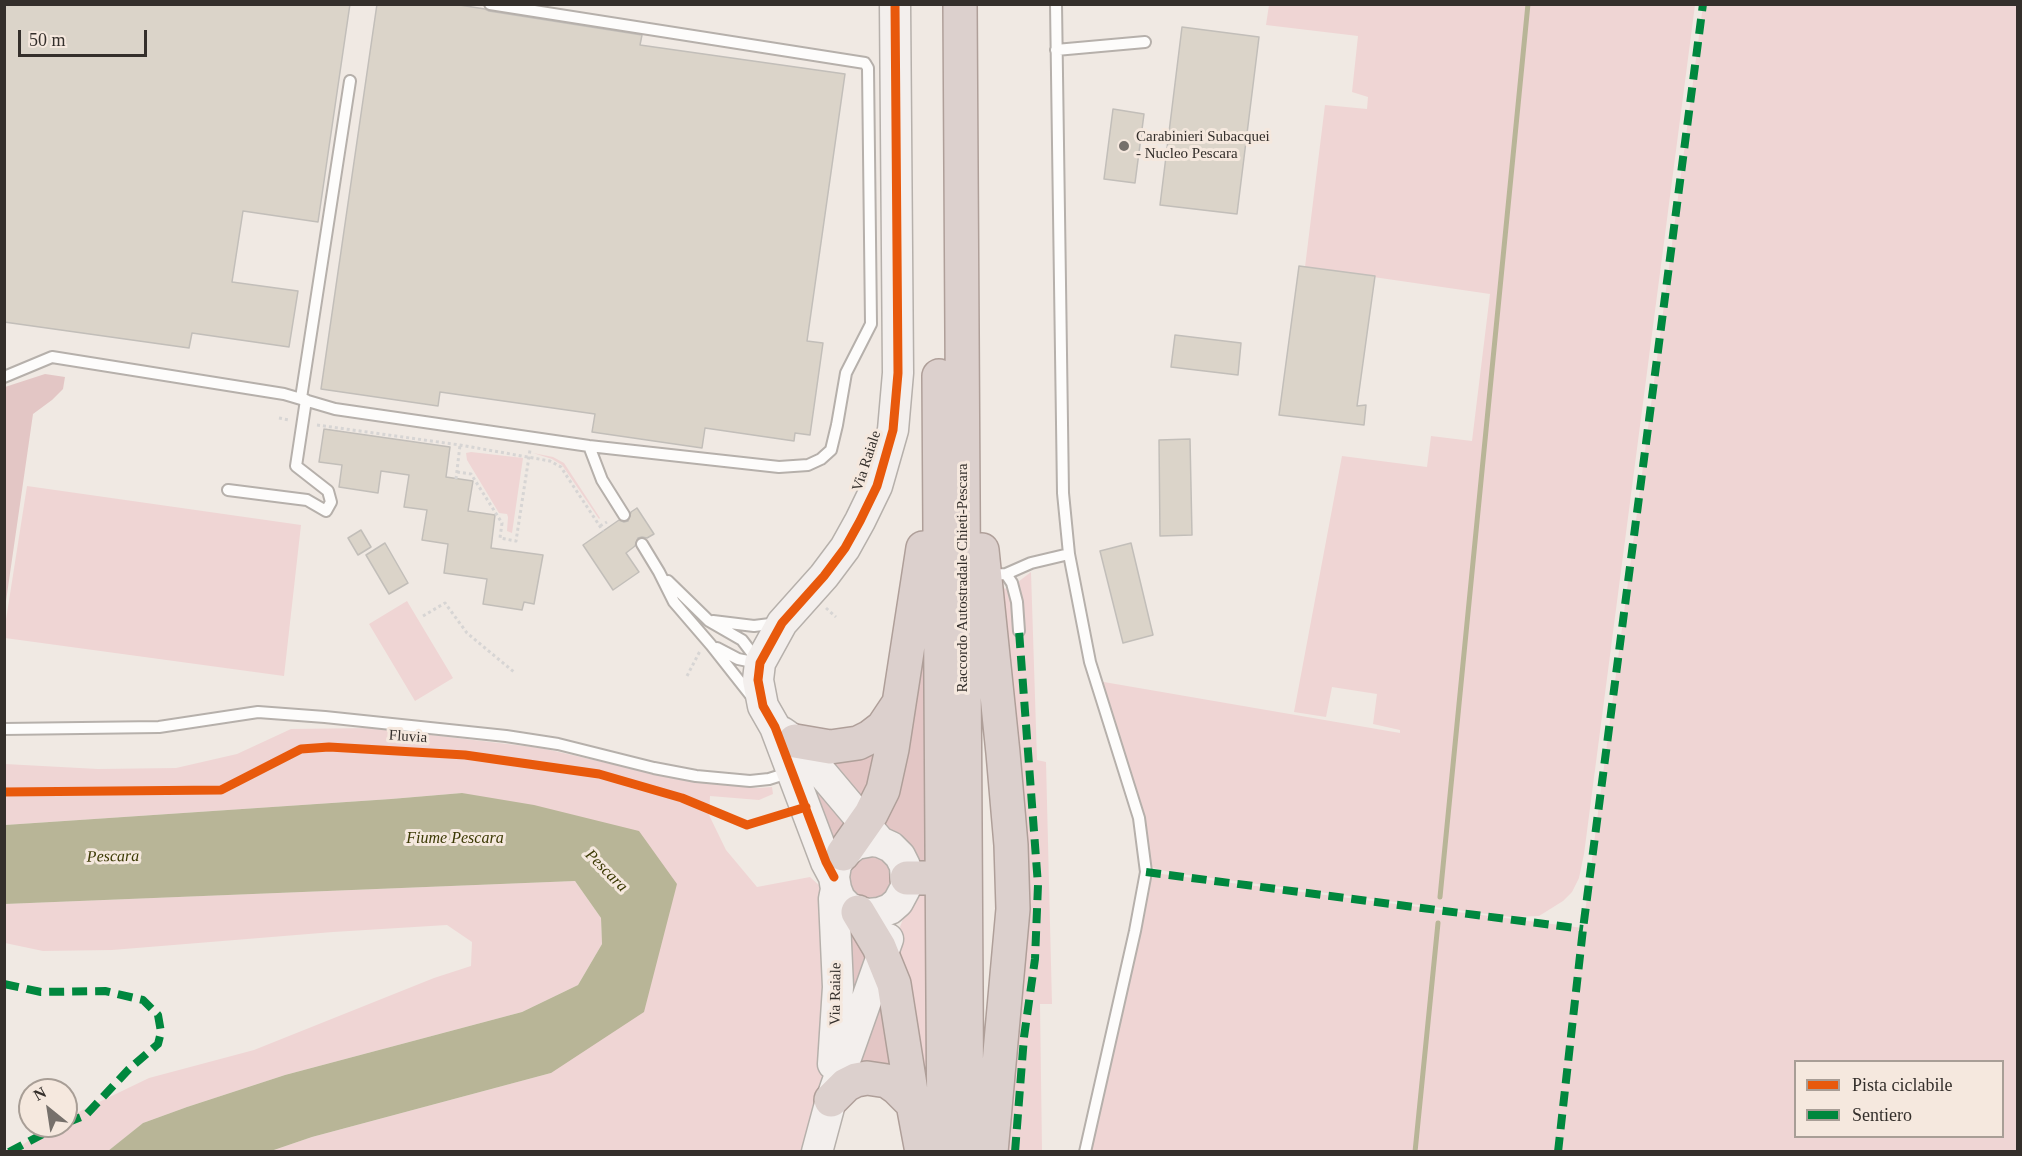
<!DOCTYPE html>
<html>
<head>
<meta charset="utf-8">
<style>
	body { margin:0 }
	#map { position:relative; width:2022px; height:1156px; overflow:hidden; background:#f0e9e3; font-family:Georgia,serif }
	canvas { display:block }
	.frame { position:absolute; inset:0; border:6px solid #342f2b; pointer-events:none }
	.legend { position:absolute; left:1794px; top:1060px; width:210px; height:78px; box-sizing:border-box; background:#f5e8de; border:2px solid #a89e96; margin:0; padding:8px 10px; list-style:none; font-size:18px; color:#342f2b }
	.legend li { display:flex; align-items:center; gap:12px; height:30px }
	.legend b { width:30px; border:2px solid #a89e96 }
	.north { position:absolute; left:18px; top:1078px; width:60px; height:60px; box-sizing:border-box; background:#f5e8de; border:2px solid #a89e96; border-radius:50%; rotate:330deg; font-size:16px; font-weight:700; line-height:24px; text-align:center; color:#342f2b }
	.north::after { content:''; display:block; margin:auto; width:21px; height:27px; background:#76706b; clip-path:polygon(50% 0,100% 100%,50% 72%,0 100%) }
	.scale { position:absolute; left:18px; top:30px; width:129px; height:27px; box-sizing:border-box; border:3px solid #342f2b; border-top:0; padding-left:8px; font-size:18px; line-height:21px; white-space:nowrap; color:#342f2b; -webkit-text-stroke:4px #f5e8de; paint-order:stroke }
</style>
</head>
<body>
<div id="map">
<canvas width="2022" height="1156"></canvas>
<div class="frame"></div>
<ul class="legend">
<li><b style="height:8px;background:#e8590c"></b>Pista ciclabile</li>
<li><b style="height:8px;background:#00873e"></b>Sentiero</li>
</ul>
<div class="north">N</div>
<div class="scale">50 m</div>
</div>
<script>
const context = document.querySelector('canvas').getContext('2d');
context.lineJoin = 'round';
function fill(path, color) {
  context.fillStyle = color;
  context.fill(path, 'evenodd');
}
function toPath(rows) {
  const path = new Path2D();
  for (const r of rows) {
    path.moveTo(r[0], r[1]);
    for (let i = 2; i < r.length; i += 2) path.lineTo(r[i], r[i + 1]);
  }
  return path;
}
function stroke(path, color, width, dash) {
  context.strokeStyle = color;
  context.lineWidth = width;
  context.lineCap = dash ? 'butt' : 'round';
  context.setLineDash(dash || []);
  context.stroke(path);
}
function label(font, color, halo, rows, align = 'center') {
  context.font = font + ' Georgia,serif';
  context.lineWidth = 6;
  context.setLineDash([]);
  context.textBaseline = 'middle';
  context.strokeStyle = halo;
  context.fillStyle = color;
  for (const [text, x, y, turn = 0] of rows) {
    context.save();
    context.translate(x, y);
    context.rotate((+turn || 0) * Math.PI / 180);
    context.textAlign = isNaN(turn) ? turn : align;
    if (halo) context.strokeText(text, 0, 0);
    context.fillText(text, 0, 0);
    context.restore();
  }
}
fill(toPath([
	[1269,5,1695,5,1584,854,1579,878,1572,892,1563,901,1539,916,1511,917,1173,873,1154,868,1147,863,1098,681,1400,733,1400,730,1373,724,1377,694,1332,687,1326,717,1294,712,1342,456,1427,467,1431,436,1472,441,1490,294,1305,267,1325,105,1367,109,1368,97,1352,92,1358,36,1266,25],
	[1703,5,2017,5,2017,1151,1085,1152,1146,872,1583,928],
	[1796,1062,2002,1062,2002,1136,1796,1136],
	[471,452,523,458,512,533,507,531,508,517,507,514,499,513,467,460,466,453],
	[533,453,553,457,564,463,600,518,599,519,562,465,552,459],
	[27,486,301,525,284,676,5,638,5,626],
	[1031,572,1037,760,1046,762,1052,1004,1040,1004,1042,1151,1000,1151,1002,588,1009,589],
	[407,601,453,678,415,701,369,624],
	[372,728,541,748,656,774,757,788,772,787,773,794,759,800,710,796,709,815,726,850,757,887,810,877,821,887,825,1068,818,1111,803,1152,271,1151,312,1137,551,1073,677,884,462,793,391,799,5,825,5,764,98,769,176,768,237,754,291,729],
	[575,881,601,918,602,944,578,985,522,1012,285,1075,187,1107,143,1123,108,1151,14,1151,46,1128,50,1126,66,1126,66,1118,149,1078,254,1050,434,978,471,966,472,942,447,925,333,932,112,950,43,951,5,943,4,904],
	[927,889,928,1140,896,937,912,896]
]), '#efd5d4');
fill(toPath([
	[45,374,65,377,63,389,52,400,33,414,5,608,5,387],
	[925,627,926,862,916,864,878,822],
	[878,739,865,811,812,753],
	[792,750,851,825,829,854],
	[872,853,887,860,893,875,890,891,877,901,853,898,845,868,850,861],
	[839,909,873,957,842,1050],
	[883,974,903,1084,854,1073]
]), '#e3c6c5');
fill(toPath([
	[462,793,534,805,639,831,677,884,644,1012,551,1073,312,1137,271,1151,108,1151,143,1123,187,1107,285,1075,522,1012,578,985,602,944,601,918,575,881,5,904,5,825,391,799]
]), '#b8b597');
stroke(toPath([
	[1440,897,1528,4],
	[1415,1152,1438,923]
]), '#b8b597', 5);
const building = toPath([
	[4,4,350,4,318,222,243,211,232,282,298,291,289,347,192,333,189,348,4,322,4,4],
	[377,4,453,4,485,9,489,11,642,35,640,45,845,74,807,341,823,343,810,435,795,433,794,441,705,428,702,448,592,432,595,414,440,392,438,406,321,389,377,4],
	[1182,27,1259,37,1237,214,1160,205,1182,27],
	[1113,109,1144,114,1135,183,1104,179,1113,109],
	[1299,266,1375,276,1357,406,1366,405,1364,425,1279,415,1299,266],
	[1175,335,1241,343,1238,375,1171,367,1175,335],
	[324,429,450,447,446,477,473,481,468,511,495,515,491,548,543,555,534,604,524,602,522,610,483,604,487,579,444,573,448,544,422,540,427,510,404,507,409,475,381,471,378,493,339,487,342,465,319,462,324,429],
	[1190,439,1192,535,1160,536,1159,440,1190,439],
	[637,508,654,534,647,538,642,537,638,538,635,546,626,553,639,572,613,590,583,545,619,520,624,522,628,521,631,512,637,508],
	[361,530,371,547,358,555,348,538,361,530],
	[385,543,408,583,389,594,366,555,385,543],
	[1131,543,1153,635,1123,643,1100,551,1131,543]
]);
fill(building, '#dbd4c9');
stroke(building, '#c2beb9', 1.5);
const lane = toPath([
	[1056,4,1063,493,1069,554,1090,662,1139,818,1146,872,1135,931,1085,1152],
	[1056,50,1145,42],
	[4,377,52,357,284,394,335,409,589,446,779,467,808,465,821,459,831,450,837,425,846,373,871,324,868,68,865,63,490,4],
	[301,398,350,81],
	[589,446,602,480,624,515],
	[228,490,307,500,326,511,331,502,328,491,296,466,306,400],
	[642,544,659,572,674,602,711,645,752,697],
	[1006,574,1031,563,1069,554],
	[988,575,1006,574,1012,583,1017,602,1019,631],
	[668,581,709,621,742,640,758,661],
	[713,621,754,626,778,623],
	[717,648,738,659,758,663],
	[4,729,159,727,258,712,325,717,506,736,558,744,654,768,696,776,750,781,769,779,791,772]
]);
const secondary = toPath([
	[782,732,795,741,880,842,891,847,900,856,905,866,906,887,898,902,890,909,879,913,868,914,858,912,848,907,840,899,836,889,834,877,836,865,843,854,856,844,872,841,880,842],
	[834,877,826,862,775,727,763,706,758,680,760,663,782,623,824,576,845,548,860,521,877,486,893,430,898,373,895,4],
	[833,1064,838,987,834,899,836,889],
	[817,1152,831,1100,888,939]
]);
const highway = toPath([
	[960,4,967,1152],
	[939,376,944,1152],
	[982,550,1003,753,1011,845,1013,909,991,1152],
	[795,741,830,747,858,743,870,737,883,727,899,703],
	[843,854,871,814,883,790,892,749,923,548],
	[907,878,926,878],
	[858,912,879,947,894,984,913,1104],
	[831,1100,846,1085,856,1080,867,1078,887,1081,897,1088,913,1104,922,1152]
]);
stroke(lane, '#b6b0ab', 14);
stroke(secondary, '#b6b0ab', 33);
stroke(highway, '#af9f99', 36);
stroke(toPath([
	[279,418,289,420],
	[317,425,460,445,550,461,561,467,566,475,603,531],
	[457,472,471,474,502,523,500,538,516,541,530,450],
	[456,479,460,445],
	[600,526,607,522],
	[826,608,836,617],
	[423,616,445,603,467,633,514,672],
	[687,676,700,651]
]), '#d7d5d4', 3, [3, 3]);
stroke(lane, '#fdfcfb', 10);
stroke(secondary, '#f3efed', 30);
stroke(highway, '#dcd0cd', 33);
stroke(toPath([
	[1146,872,1583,929],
	[4,984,41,992,105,991,143,1000,158,1015,161,1032,158,1044,129,1069,86,1115,66,1123],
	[9,1152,58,1126],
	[1015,1152,1024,1037,1035,959,1038,885,1019,631],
	[1558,1152,1583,929,1703,4]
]), '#00873e', 8, [15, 8]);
stroke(toPath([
	[4,792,221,790,301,749,329,747,465,755,599,774,682,798,747,825,806,807],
	[834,877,826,862,775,727,763,706,758,680,760,663,782,623,824,576,845,548,860,521,877,486,893,430,898,373,895,4]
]), '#e8590c', 9);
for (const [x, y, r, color] of [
	[1124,146,6,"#76706b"]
]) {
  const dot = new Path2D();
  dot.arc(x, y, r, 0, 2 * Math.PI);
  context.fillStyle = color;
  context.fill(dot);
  stroke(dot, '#f5e8de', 2);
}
label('15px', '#342f2b', '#f5e8de', [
	["Carabinieri Subacquei",1136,137],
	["- Nucleo Pescara",1136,154]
], 'left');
label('15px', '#342f2b', '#f5e8de', [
	["Via Raiale",867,461,-72],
	["Raccordo Autostradale Chieti-Pescara",963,578,-90],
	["Fluvia",408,737,4],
	["Via Raiale",836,994,-89]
]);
label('italic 16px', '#3b3903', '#f5e8de', [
	["Fiume Pescara",455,839],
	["Pescara",113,857,-1],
	["Pescara",606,871,45]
]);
</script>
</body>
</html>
